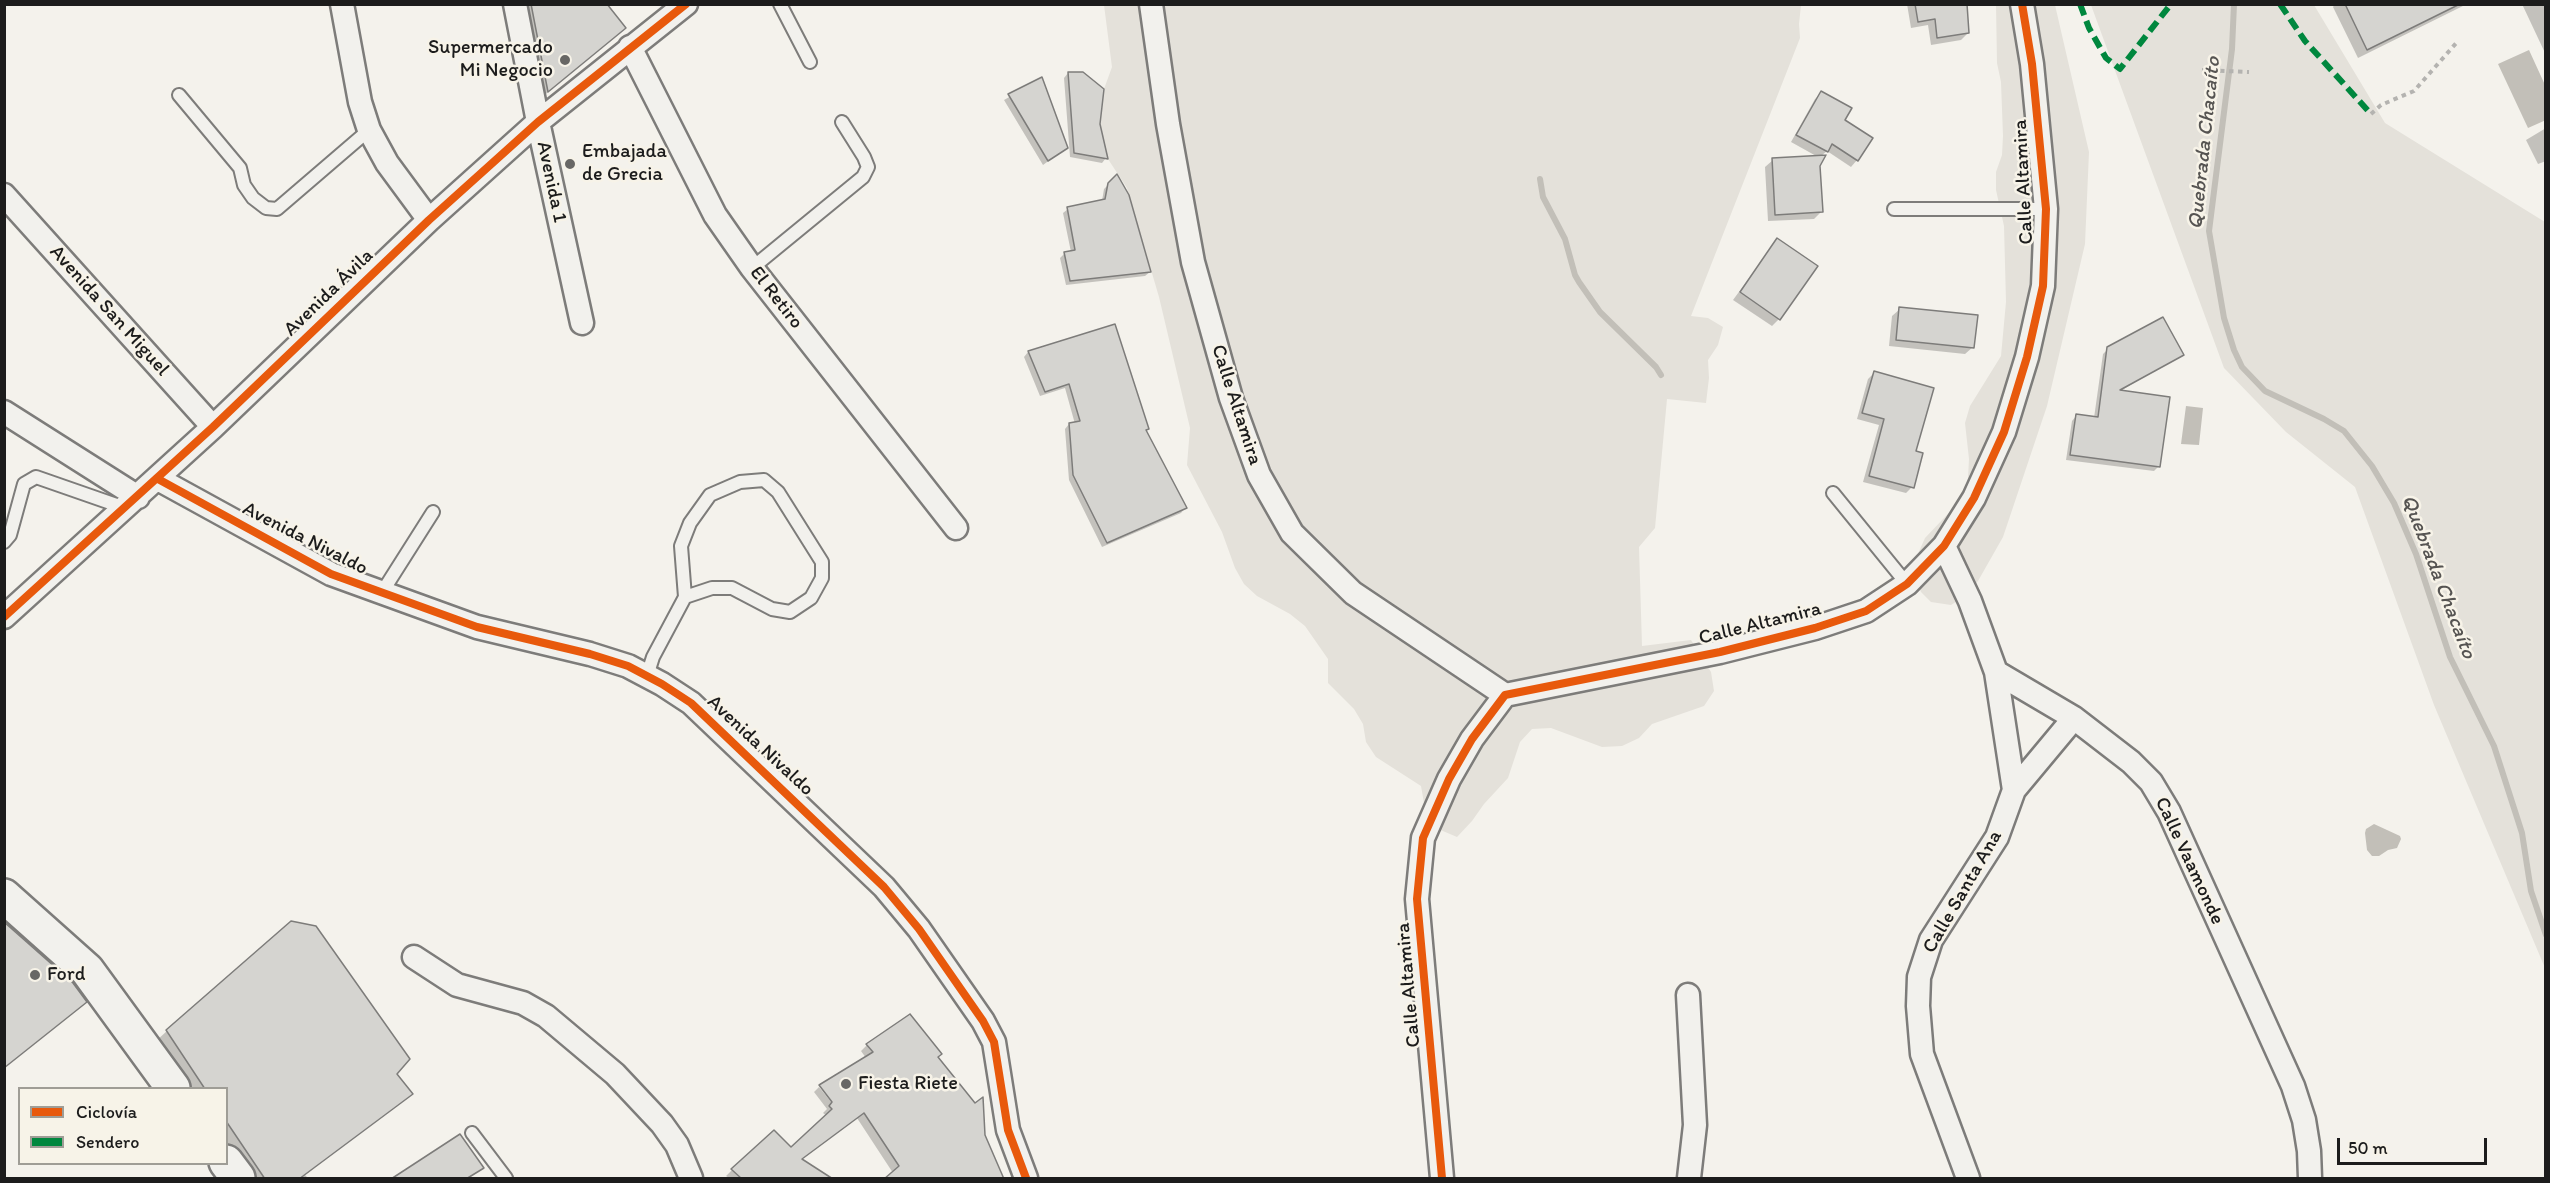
<!DOCTYPE html>
<html>
<head>
<meta charset="utf-8">
<style>
	body { margin:0 }
	#map { position:relative; width:2550px; height:1183px; overflow:hidden; background:#f4f2ec; font-family:Itim,sans-serif }
	canvas { display:block }
	.frame { position:absolute; inset:0; border:6px solid #1c1c1c; pointer-events:none }
	.legend { position:absolute; left:18px; top:1087px; width:210px; height:78px; box-sizing:border-box; background:#f7f3e8; border:2px solid #9f9d96; margin:0; padding:8px 10px; list-style:none; font-size:18px; color:#1c1c1c }
	.legend li { display:flex; align-items:center; gap:12px; height:30px }
	.legend b { width:30px; border:2px solid #9f9d96 }
	.scale { position:absolute; left:2337px; top:1138px; width:150px; height:27px; box-sizing:border-box; border:3px solid #1c1c1c; border-top:0; padding-left:8px; font-size:18px; line-height:21px; white-space:nowrap; color:#1c1c1c; -webkit-text-stroke:4px #f7f3e8; paint-order:stroke }
</style>
</head>
<body>
<div id="map">
<canvas width="2550" height="1183"></canvas>
<div class="frame"></div>
<ul class="legend">
<li><b style="height:8px;background:#e8590c"></b>Ciclovía</li>
<li><b style="height:8px;background:#00873e"></b>Sendero</li>
</ul>
<div class="scale">50 m</div>
</div>
<script>
const context = document.querySelector('canvas').getContext('2d');
context.lineJoin = 'round';
function fill(path, color) {
  context.fillStyle = color;
  context.fill(path, 'evenodd');
}
function toPath(rows) {
  const path = new Path2D();
  for (const r of rows) {
    path.moveTo(r[0], r[1]);
    for (let i = 2; i < r.length; i += 2) path.lineTo(r[i], r[i + 1]);
  }
  return path;
}
function stroke(path, color, width, dash) {
  context.strokeStyle = color;
  context.lineWidth = width;
  context.lineCap = dash ? 'butt' : 'round';
  context.setLineDash(dash || []);
  context.stroke(path);
}
function label(font, color, halo, rows, align = 'center') {
  context.font = font + ' Itim,sans-serif';
  context.lineWidth = 5;
  context.setLineDash([]);
  context.textBaseline = 'middle';
  context.strokeStyle = halo;
  context.fillStyle = color;
  for (const [text, x, y, turn = 0] of rows) {
    context.save();
    context.translate(x, y);
    context.rotate((+turn || 0) * Math.PI / 180);
    context.textAlign = isNaN(turn) ? turn : align;
    if (halo) context.strokeText(text, 0, 0);
    context.fillText(text, 0, 0);
    context.restore();
  }
}
fill(toPath([
	[1104,5,1801,5,1799,24,1800,38,1691,316,1708,318,1723,327,1718,345,1708,360,1709,378,1706,403,1667,399,1655,528,1639,547,1642,646,1691,640,1711,672,1714,691,1704,706,1652,724,1639,738,1622,746,1602,747,1551,728,1532,729,1520,742,1508,778,1484,804,1472,821,1457,837,1417,820,1424,803,1421,786,1376,757,1366,742,1363,724,1354,709,1328,683,1328,659,1305,626,1290,614,1257,596,1244,584,1235,568,1222,532,1187,465,1190,428,1159,297,1127,188,1108,159,1100,124,1104,89,1112,67],
	[1996,5,2055,5,2089,152,2085,244,2047,406,2003,537,1978,581,1962,598,1951,605,1931,602,1921,592,1913,576,1912,567,1925,538,1963,498,1968,478,1969,459,1965,423,1970,406,2001,356,2006,302,2004,226,1996,190,1996,172,2002,155,2003,136,2001,82,1997,63],
	[2091,5,2314,5,2385,123,2545,222,2545,968,2434,705,2355,487,2286,432,2224,368]
]), '#e4e1da');
fill(toPath([
	[2529,50,2545,85,2546,120,2528,128,2498,64],
	[2186,406,2203,408,2199,445,2181,444],
	[2374,824,2400,836,2401,839,2397,848,2388,850,2379,856,2372,856,2367,850,2365,833,2366,829]
]), '#c2bfb8');
fill(toPath([
	[525,4,605,4,617,35,541,98],
	[1907,4,1964,4,1968,33,1961,40,1931,45,1928,25,1911,28],
	[2335,4,2467,4,2358,58,2333,7],
	[2522,4,2546,4,2546,55],
	[1068,73,1099,124,1106,158,1102,163,1070,157,1064,78],
	[1041,79,1066,148,1043,165,1004,100],
	[1821,93,1843,121,1857,160,1851,167,1827,151,1821,156,1819,165,1821,212,1814,219,1768,221,1765,167,1773,160,1818,157,1791,142,1815,99],
	[2546,128,2546,161,2538,164,2526,140],
	[1117,176,1150,272,1145,276,1066,285,1060,258,1065,253,1071,252,1063,213,1068,209,1102,201,1104,189],
	[1777,240,1779,319,1772,326,1733,300],
	[1900,309,1973,347,1965,354,1889,346,1892,316],
	[1114,326,1145,431,1185,508,1181,513,1102,547,1069,480,1065,429,1069,424,1075,424,1065,388,1040,396,1024,357,1028,352],
	[2108,349,2182,354,2119,392,2158,467,2154,471,2066,460,2072,421,2076,416,2094,418,2103,354],
	[1874,373,1914,452,1912,487,1906,493,1863,482,1879,425,1857,419,1868,379],
	[167,1031,395,1074,411,1094,305,1175,308,1178,249,1178,226,1144,226,1088,189,1088,157,1040],
	[867,1045,937,1057,983,1135,893,1173,857,1118,801,1160,831,1178,729,1178,726,1176,732,1170,791,1149,827,1116,823,1113,827,1109,814,1092,819,1087,836,1108,866,1058,861,1051]
]), '#0003');
stroke(toPath([
	[2234,4,2232,49,2209,231,2224,318,2234,350,2242,367,2265,391,2324,419,2344,431,2372,466,2394,503,2416,554,2450,657,2494,746,2522,833,2531,891,2546,935],
	[1540,179,1543,197,1565,239,1575,275,1579,282,1600,312,1656,367,1661,375]
]), '#c2bfb8', 6);
const building = toPath([
	[531,4,607,4,626,28,548,92,531,4],
	[1915,4,1967,4,1969,33,1937,38,1935,19,1918,22,1915,4],
	[2345,4,2460,4,2367,50,2345,4],
	[1068,72,1083,72,1104,89,1100,124,1108,159,1074,153,1068,72],
	[1042,77,1068,148,1048,161,1008,94,1042,77],
	[1821,91,1852,108,1845,120,1873,138,1858,161,1832,144,1828,152,1796,135,1821,91],
	[1826,155,1820,166,1823,212,1775,215,1772,158,1826,155],
	[1117,174,1129,195,1151,272,1070,281,1064,252,1075,250,1067,207,1105,199,1108,183,1117,174],
	[1777,238,1818,266,1780,320,1740,292,1777,238],
	[1899,307,1978,315,1974,348,1896,340,1899,307],
	[2163,317,2184,355,2120,390,2170,397,2160,467,2070,455,2076,414,2098,417,2107,347,2163,317],
	[1115,324,1149,429,1146,430,1187,508,1107,543,1073,475,1069,423,1080,421,1069,384,1045,392,1028,351,1115,324],
	[1874,371,1934,388,1916,451,1923,453,1914,488,1869,476,1884,419,1862,413,1874,371],
	[291,921,316,926,410,1059,397,1074,413,1094,299,1179,265,1179,226,1121,226,1089,205,1089,166,1030,291,921],
	[4,922,73,983,87,1002,4,1068,4,922],
	[910,1014,942,1054,938,1057,975,1103,983,1097,985,1135,1004,1179,884,1179,899,1166,864,1113,802,1159,833,1179,742,1179,731,1169,774,1130,791,1147,832,1109,829,1106,832,1102,819,1085,873,1052,866,1044,910,1014],
	[460,1134,484,1168,466,1179,391,1179,460,1134]
]);
fill(building, '#d5d4d0');
stroke(building, '#7d7c7a', 1.5);
const lane = toPath([
	[780,4,810,62],
	[179,95,240,168,244,185,253,198,266,208,277,209,369,130],
	[1894,209,2046,209],
	[752,268,863,177,868,167,864,157,842,122],
	[1833,493,1907,584],
	[4,542,10,535,24,484,36,477,125,508],
	[381,594,433,512],
	[647,676,653,657,685,597,681,546,690,523,710,495,740,482,764,480,778,492,822,562,822,578,811,598,790,612,772,609,732,588,712,588,685,597],
	[472,1133,506,1178]
]);
const street = toPath([
	[342,4,360,102,369,130,387,163,429,220],
	[515,4,538,122,582,323],
	[1151,4,1168,124,1193,262,1231,398,1259,475,1292,533,1353,593,1505,695],
	[630,47,715,215,752,268,956,528],
	[4,195,213,427],
	[4,412,138,497],
	[158,479,331,574,477,627,590,654,628,666,662,684,691,703,884,887,919,929,983,1021,994,1042,1008,1130,1026,1178],
	[1944,546,1970,601,1996,672,2074,718,2131,762,2151,782,2169,812,2293,1086,2304,1120,2309,1151,2310,1178],
	[4,617,213,427,429,220,538,122,686,4],
	[2014,790,2074,718],
	[414,957,457,985,523,1003,546,1016,615,1074,662,1124,677,1145,691,1178],
	[1688,995,1695,1125,1689,1178],
	[1442,1178,1417,899,1423,838,1449,779,1472,739,1505,695,1720,652,1815,628,1866,611,1907,584,1944,546,1974,498,2004,432,2027,357,2043,286,2046,209,2032,64,2022,4],
	[1968,1178,1922,1054,1918,1006,1919,977,1931,940,1997,837,2014,790,1996,672]
]);
const secondary = toPath([
	[4,896,87,970,173,1088],
	[226,1162,238,1178]
]);
stroke(lane, '#7d7c7a', 16);
stroke(street, '#7d7c7a', 27);
stroke(secondary, '#7d7c7a', 38);
stroke(toPath([
	[2202,70,2249,72],
	[2371,114,2381,105,2414,91,2458,41]
]), '#b4b3b0', 4, [4.5, 4.5]);
stroke(lane, '#f2f1ed', 12);
stroke(street, '#f2f1ed', 22);
stroke(secondary, '#f2f1ed', 33);
stroke(toPath([
	[2080,4,2089,28,2106,58,2120,69,2171,4],
	[2280,4,2305,41,2371,114]
]), '#00873e', 6, [12, 6]);
stroke(toPath([
	[158,479,331,574,477,627,590,654,628,666,662,684,691,703,884,887,919,929,983,1021,994,1042,1008,1130,1026,1178],
	[4,617,213,427,429,220,538,122,686,4],
	[1442,1178,1417,899,1423,838,1449,779,1472,739,1505,695,1720,652,1815,628,1866,611,1907,584,1944,546,1974,498,2004,432,2027,357,2043,286,2046,209,2032,64,2022,4]
]), '#e8590c', 8);
for (const [x, y, r, color] of [
	[565,60,6,"#686765"],
	[570,164,6,"#686765"],
	[35,975,6,"#686765"],
	[846,1084,6,"#686765"]
]) {
  const dot = new Path2D();
  dot.arc(x, y, r, 0, 2 * Math.PI);
  context.fillStyle = color;
  context.fill(dot);
  stroke(dot, '#f7f3e8', 2);
}
label('20px', '#1c1c1c', '#f7f3e8', [
	["Supermercado",553,48,"right"],
	["Mi Negocio",553,71,"right"],
	["Embajada",582,152],
	["de Grecia",582,175],
	["Ford",47,975],
	["Fiesta Riete",858,1084]
], 'left');
label('20px', '#1c1c1c', '#f7f3e8', [
	["Avenida 1",551,182,78],
	["Calle Altamira",2024,182,-93],
	["Avenida Ávila",329,293,-44],
	["El Retiro",776,298,52],
	["Avenida San Miguel",109,311,48],
	["Calle Altamira",1236,405,72],
	["Avenida Nivaldo",305,539,27],
	["Calle Altamira",1760,624,-14],
	["Avenida Nivaldo",760,746,43],
	["Calle Vaamonde",2189,861,65],
	["Calle Santa Ana",1963,892,-60],
	["Calle Altamira",1409,985,-95]
]);
label('italic 21px', '#565452', '#f7f3e8', [
	["Quebrada Chacaíto",2205,143,-84],
	["Quebrada Chacaíto",2438,577,69]
]);
</script>
</body>
</html>
